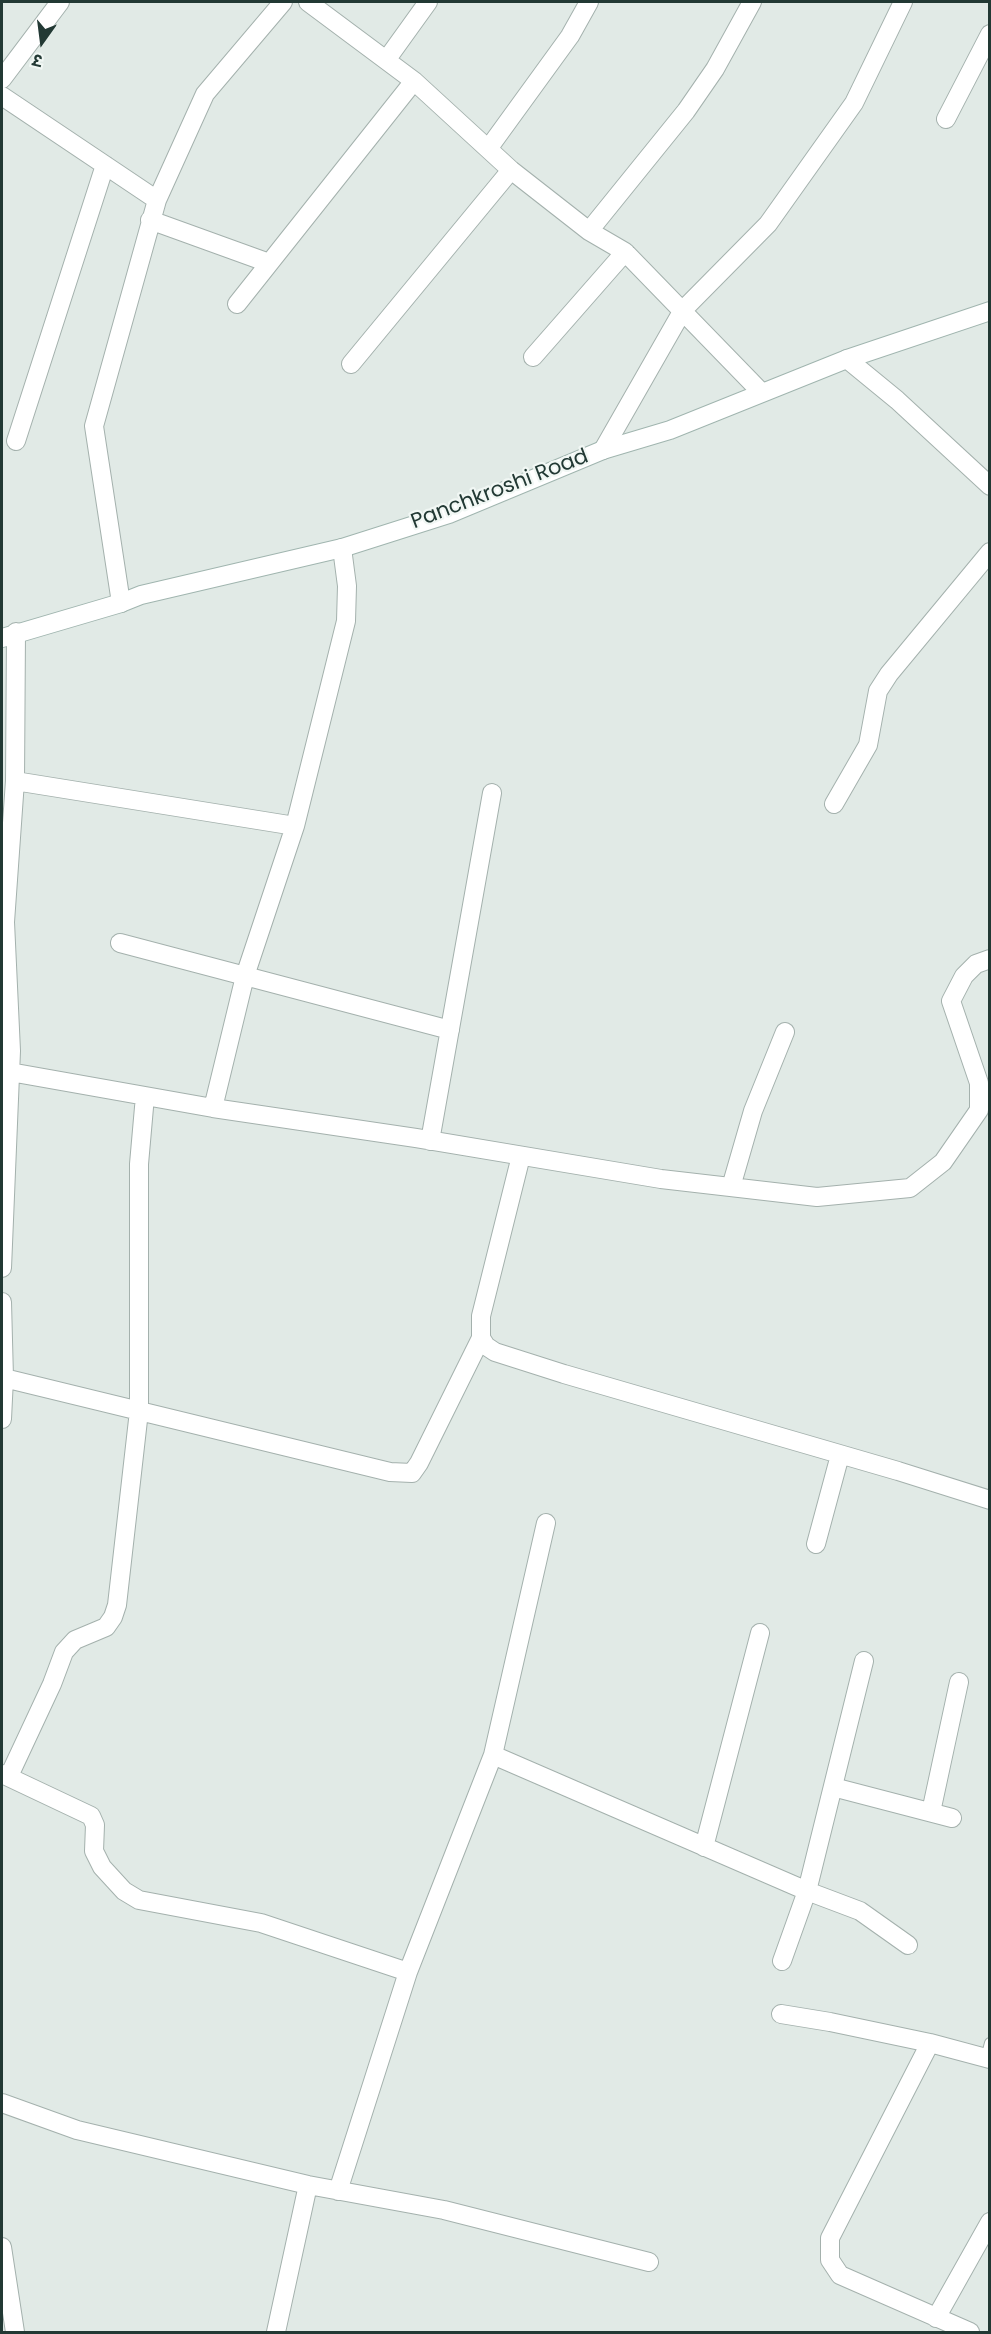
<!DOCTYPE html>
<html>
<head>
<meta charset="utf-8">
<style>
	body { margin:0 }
	#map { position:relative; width:991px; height:2334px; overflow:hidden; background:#e1eae6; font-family:Poppins,"Noto Sans Devanagari",sans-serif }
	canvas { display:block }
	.frame { position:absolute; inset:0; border:3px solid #223934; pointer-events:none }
	.north { position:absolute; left:12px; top:12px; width:60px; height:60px; -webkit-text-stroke:4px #f1f7f4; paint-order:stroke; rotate:194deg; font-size:16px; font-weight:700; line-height:24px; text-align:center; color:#223934 }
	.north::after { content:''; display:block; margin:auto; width:21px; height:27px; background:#223934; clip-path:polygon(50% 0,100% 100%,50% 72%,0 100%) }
</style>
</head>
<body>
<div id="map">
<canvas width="991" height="2334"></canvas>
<div class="frame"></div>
<div class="north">उ</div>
</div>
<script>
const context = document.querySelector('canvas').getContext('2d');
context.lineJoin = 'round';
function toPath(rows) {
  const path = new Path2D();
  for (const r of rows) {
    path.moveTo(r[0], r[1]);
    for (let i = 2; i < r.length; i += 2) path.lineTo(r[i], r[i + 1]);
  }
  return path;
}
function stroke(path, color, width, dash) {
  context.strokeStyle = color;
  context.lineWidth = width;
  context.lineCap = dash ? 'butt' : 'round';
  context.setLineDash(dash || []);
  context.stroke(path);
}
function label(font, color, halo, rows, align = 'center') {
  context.font = font + ' Poppins,sans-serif';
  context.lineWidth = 4.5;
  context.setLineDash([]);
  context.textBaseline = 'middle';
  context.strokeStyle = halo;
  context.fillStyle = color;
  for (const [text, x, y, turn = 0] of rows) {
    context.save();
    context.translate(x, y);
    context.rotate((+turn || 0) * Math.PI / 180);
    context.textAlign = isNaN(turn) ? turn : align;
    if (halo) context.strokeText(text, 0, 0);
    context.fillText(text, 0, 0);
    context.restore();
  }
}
const lane = toPath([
	[986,2058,990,2043]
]);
const street = toPath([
	[308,2,414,81,511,170,589,231,625,252,533,357],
	[387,59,428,2],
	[2,79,60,2],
	[2,96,157,200,94,426,121,603],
	[946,119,990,34],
	[488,149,570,36,589,2],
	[157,200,205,94,283,2],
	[150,220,269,263],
	[589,231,686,111,715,69,752,2],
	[625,252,761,392],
	[237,304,414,81],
	[847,359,897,400,990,486],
	[351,364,511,170],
	[16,441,105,165],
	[603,450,683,310,768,224,854,103,903,2],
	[342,548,347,586,346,621,295,826,245,976,213,1108,416,1138,661,1179,817,1197,910,1188,943,1162,979,1110,979,1083,951,1001,964,976,976,964,990,959],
	[15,781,295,826],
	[834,804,868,745,878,691,889,674,990,552],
	[120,943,450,1030],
	[10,1072,213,1108],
	[430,1141,492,793],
	[521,1156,481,1316,481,1338,486,1346,495,1352,564,1374,898,1471,990,1500],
	[731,1187,753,1111,785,1032],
	[2,1268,11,1051,5,922,15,781,16,632],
	[2,1302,4,1378,2,1419],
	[4,1378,390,1472,412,1473,419,1463,481,1338],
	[816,1544,840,1455],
	[493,1755,546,1523],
	[2,1774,91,1816,95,1825,94,1851,102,1867,124,1891,139,1900,261,1923,408,1972],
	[9,1776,52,1684,64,1652,75,1640,106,1627,113,1617,117,1605,139,1411,139,1164,145,1096],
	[833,1787,952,1818],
	[931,1812,959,1682],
	[704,1847,760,1633],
	[782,1961,807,1891,864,1661],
	[781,2014,830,2022,930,2043,990,2059],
	[930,2043,830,2238,830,2260,840,2275,970,2332],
	[2,2103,77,2130,308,2185,444,2210,649,2262],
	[338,2191,408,1972,493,1755,807,1891,860,1911,908,1945],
	[2,2247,15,2332],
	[936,2318,990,2222],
	[276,2332,308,2185]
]);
const secondary = toPath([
	[2,638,121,603,141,595,342,548,449,514,603,450,670,430,847,359,990,311]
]);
stroke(lane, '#a4b1ad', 12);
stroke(street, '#a4b1ad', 20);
stroke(secondary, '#a0b5af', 20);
stroke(lane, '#fff', 10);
stroke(street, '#fff', 18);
stroke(secondary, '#fff', 18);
label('21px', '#223934', '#f1f7f4', [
	["Panchkroshi Road",500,490,-21]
]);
</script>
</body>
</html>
